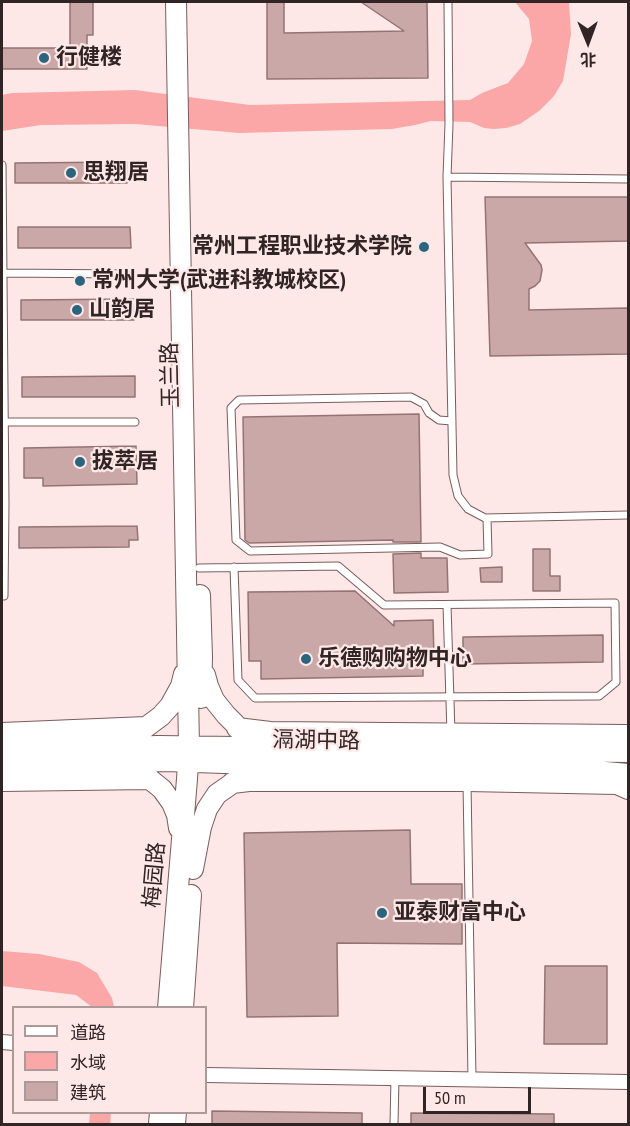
<!DOCTYPE html>
<html>
<head>
<meta charset="utf-8">
<style>
	body { margin:0 }
	#map { position:relative; width:630px; height:1126px; overflow:hidden; background:#fde8e7; font-family:"PT Sans Narrow","Noto Sans SC",sans-serif }
	canvas { display:block }
	.frame { position:absolute; inset:0; border:3px solid #312424; pointer-events:none }
	.legend { position:absolute; left:12px; top:1006px; width:195px; height:108px; box-sizing:border-box; background:#fde8e7; border:2px solid #ab9a99; margin:0; padding:8px 10px; list-style:none; font-size:18px; color:#312424 }
	.legend li { display:flex; align-items:center; gap:12px; height:30px }
	.legend b { width:30px; border:2px solid #ab9a99 }
	.north { position:absolute; left:558px; top:12px; width:60px; height:60px; -webkit-text-stroke:4px #fde8e7; paint-order:stroke; rotate:179deg; font-size:16px; font-weight:700; line-height:24px; text-align:center; color:#312424 }
	.north::after { content:''; display:block; margin:auto; width:21px; height:27px; background:#312424; clip-path:polygon(50% 0,100% 100%,50% 72%,0 100%) }
	.scale { position:absolute; left:423px; top:1087px; width:108px; height:27px; box-sizing:border-box; border:3px solid #312424; border-top:0; padding-left:8px; font-size:18px; line-height:21px; white-space:nowrap; color:#312424; -webkit-text-stroke:4px #fde8e7; paint-order:stroke }
</style>
</head>
<body>
<div id="map">
<canvas width="630" height="1126"></canvas>
<div class="frame"></div>
<ul class="legend">
<li><b style="height:8px;background:#fff"></b>道路</li>
<li><b style="height:16px;background:#fba7a7"></b>水域</li>
<li><b style="height:16px;background:#caa8a7"></b>建筑</li>
</ul>
<div class="north">北</div>
<div class="scale">50 m</div>
</div>
<script>
const context = document.querySelector('canvas').getContext('2d');
context.lineJoin = 'round';
function fill(path, color) {
  context.fillStyle = color;
  context.fill(path, 'evenodd');
}
function toPath(rows) {
  const path = new Path2D();
  for (const r of rows) {
    path.moveTo(r[0], r[1]);
    for (let i = 2; i < r.length; i += 2) path.lineTo(r[i], r[i + 1]);
  }
  return path;
}
function stroke(path, color, width, dash) {
  context.strokeStyle = color;
  context.lineWidth = width;
  context.lineCap = dash ? 'butt' : 'round';
  context.setLineDash(dash || []);
  context.stroke(path);
}
function label(font, color, halo, rows, align = 'center') {
  context.font = font + ' "PT Sans Narrow","Noto Sans SC",sans-serif';
  context.lineWidth = 4.5;
  context.setLineDash([]);
  context.textBaseline = 'middle';
  context.strokeStyle = halo;
  context.fillStyle = color;
  for (const [text, x, y, turn = 0] of rows) {
    context.save();
    context.translate(x, y);
    context.rotate((+turn || 0) * Math.PI / 180);
    context.textAlign = isNaN(turn) ? turn : align;
    if (halo) context.strokeText(text, 0, 0);
    context.fillText(text, 0, 0);
    context.restore();
  }
}
fill(toPath([
	[515,2,569,2,571,34,563,81,554,96,539,111,520,124,506,128,494,129,484,128,470,122,431,121,415,125,392,129,239,133,135,124,41,125,2,131,2,95,12,93,135,90,250,105,470,100,482,93,508,83,524,64,532,41,529,19],
	[2,951,39,954,79,962,97,973,112,998,114,1007,92,1007,76,995,2,986],
	[90,1113,111,1113,110,1124,89,1124]
]), '#fba7a7');
const building = toPath([
	[70,2,93,2,93,35,87,35,87,69,2,69,2,48,70,48,70,2],
	[267,2,284,2,284,33,404,31,361,2,427,2,428,78,267,79,267,2],
	[127,162,127,183,15,183,15,163,127,162],
	[485,197,628,197,628,241,525,243,541,265,542,270,540,281,535,286,529,289,529,310,628,308,628,354,490,356,485,197],
	[18,227,130,227,131,248,18,248,18,227],
	[134,299,134,320,21,320,21,300,134,299],
	[135,376,135,397,22,397,22,377,135,376],
	[419,414,421,542,393,542,393,540,249,543,245,540,243,417,419,414],
	[136,446,137,484,43,486,43,478,24,478,24,448,136,446],
	[137,526,138,540,129,540,129,547,19,548,19,527,137,526],
	[533,549,550,549,550,576,560,576,560,591,533,591,533,549],
	[421,553,421,558,447,558,448,592,394,593,393,554,421,553],
	[502,567,502,582,481,582,480,568,502,567],
	[355,591,394,626,394,621,433,620,434,659,423,660,423,676,261,679,261,661,249,661,248,592,355,591],
	[603,635,603,662,463,664,463,637,603,635],
	[410,830,411,884,462,884,462,944,337,943,338,1016,247,1017,244,833,410,830],
	[545,966,607,966,607,1044,544,1044,545,966],
	[212,1111,362,1113,362,1125,212,1125,212,1111],
	[411,1113,554,1114,554,1125,411,1125,411,1113]
]);
fill(building, '#caa8a7');
stroke(building, '#937473', 1.5);
const lane = toPath([
	[448,2,449,124,447,177,453,475,458,496,468,509,485,518,628,515],
	[2,165,5,504,4,596,2,596],
	[447,177,628,179],
	[2,273,131,274],
	[452,421,439,420,429,413,424,404,411,397,239,400,231,408,236,540,250,551,440,547,460,555,488,554,487,518],
	[4,422,135,422],
	[199,568,338,566,384,605,615,603,616,682,599,696,255,698,238,680,234,567],
	[447,605,451,733],
	[467,784,472,1079],
	[394,1124,395,1078]
]);
const street = toPath([
	[2,1042,14,1043],
	[206,1075,628,1082]
]);
const secondary = toPath([
	[200,595,202,657,201,698],
	[205,675,208,686,214,700,226,715,247,736],
	[237,728,270,732,628,735],
	[2,733,146,727],
	[137,734,161,716,170,706,181,686,184,674],
	[2,750,158,746,628,752],
	[2,763,165,761,284,765,560,768,628,774],
	[142,773,162,789,172,803,177,815,179,828],
	[2,781,150,779],
	[232,783,249,781,467,781,617,784,628,789],
	[193,869,201,827,207,809,217,794,243,776],
	[168,1008,187,779,189,747,176,2],
	[183,1008,191,895],
	[159,1124,160,1112],
	[175,1124,176,1112]
]);
stroke(lane, '#7a5c5c', 9);
stroke(street, '#7a5c5c', 16);
stroke(secondary, '#7a5c5c', 22);
stroke(lane, '#fff', 7);
stroke(street, '#fff', 14);
stroke(secondary, '#fff', 20);
for (const [x, y, r, color] of [
	[44,58,6,"#2a647d"],
	[71,173,6,"#2a647d"],
	[424,247,6,"#2a647d"],
	[80,281,6,"#2a647d"],
	[77,310,6,"#2a647d"],
	[80,462,6,"#2a647d"],
	[306,659,6,"#2a647d"],
	[382,913,6,"#2a647d"]
]) {
  const dot = new Path2D();
  dot.arc(x, y, r, 0, 2 * Math.PI);
  context.fillStyle = color;
  context.fill(dot);
  stroke(dot, '#fde8e7', 2);
}
label('bold 22px', '#312424', '#fde8e7', [
	["行健楼",56,58],
	["思翔居",83,173],
	["常州工程职业技术学院",412,247,"right"],
	["常州大学(武进科教城校区)",92,281],
	["山韵居",89,310],
	["拔萃居",92,462],
	["乐德购购物中心",318,659],
	["亚泰财富中心",394,913]
], 'left');
label('22px', '#312424', '#fde8e7', [
	["玉兰路",171,375,-91],
	["滆湖中路",316,741,1],
	["梅园路",155,875,-85]
]);
</script>
</body>
</html>
